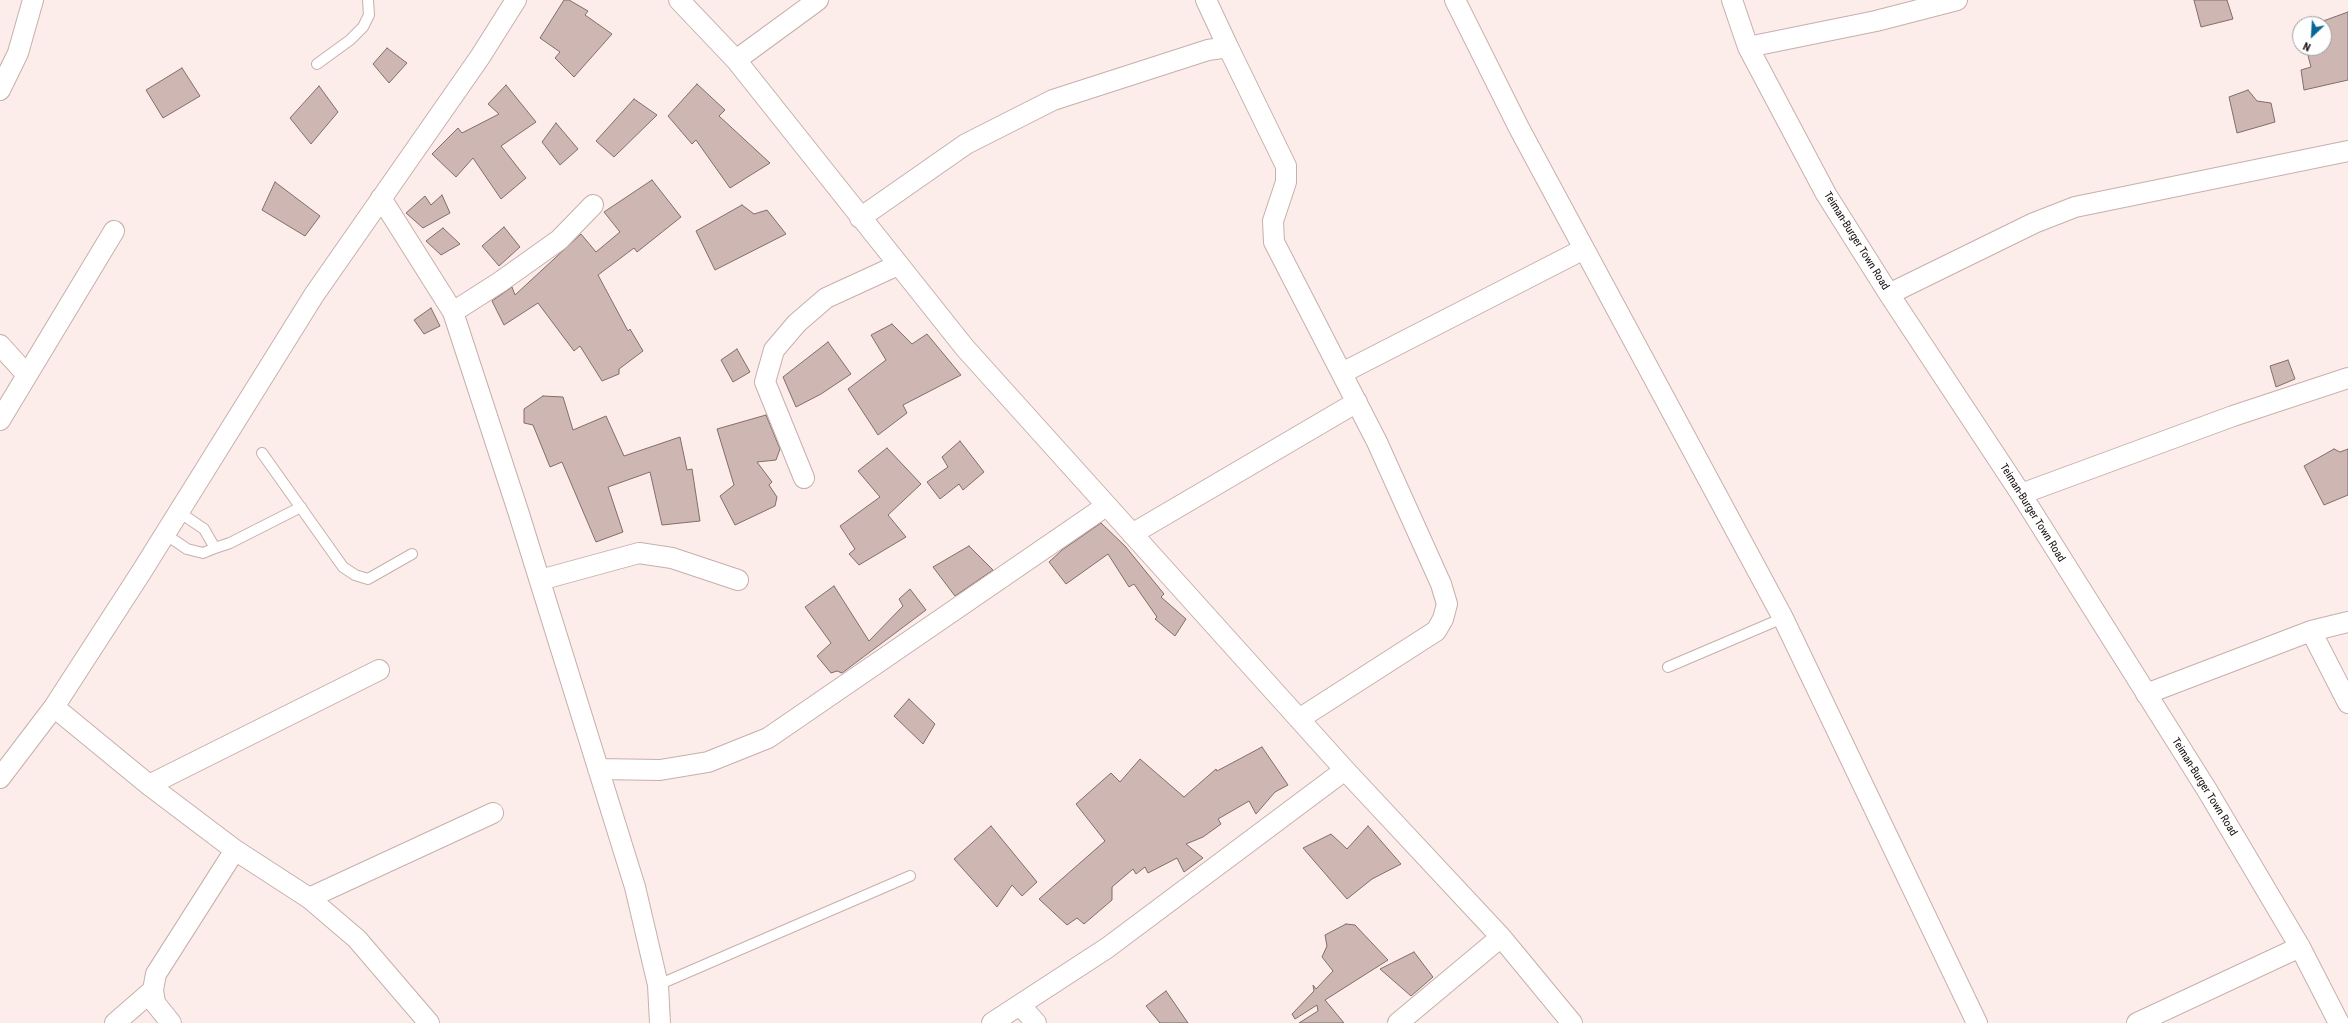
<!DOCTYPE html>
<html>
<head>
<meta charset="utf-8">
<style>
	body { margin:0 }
	#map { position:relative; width:2348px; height:1023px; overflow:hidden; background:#fcedeb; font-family:"Roboto Condensed",sans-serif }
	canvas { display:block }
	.north { position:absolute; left:2292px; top:16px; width:40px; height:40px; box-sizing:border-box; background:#fefefe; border:1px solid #a19e9e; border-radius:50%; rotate:205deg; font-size:11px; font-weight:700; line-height:16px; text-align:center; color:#160e0d }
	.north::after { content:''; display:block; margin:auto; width:14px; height:18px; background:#066897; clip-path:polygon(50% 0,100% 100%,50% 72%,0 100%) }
</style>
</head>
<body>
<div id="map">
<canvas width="2348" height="1023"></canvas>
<div class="north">N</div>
</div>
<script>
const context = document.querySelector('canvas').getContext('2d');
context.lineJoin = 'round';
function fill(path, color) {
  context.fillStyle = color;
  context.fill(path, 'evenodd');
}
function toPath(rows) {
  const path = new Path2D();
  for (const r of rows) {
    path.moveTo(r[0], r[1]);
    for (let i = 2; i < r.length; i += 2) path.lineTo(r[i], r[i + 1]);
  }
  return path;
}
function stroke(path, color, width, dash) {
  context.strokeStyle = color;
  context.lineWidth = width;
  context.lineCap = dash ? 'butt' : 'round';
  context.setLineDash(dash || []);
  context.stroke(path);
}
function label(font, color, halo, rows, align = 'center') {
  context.font = font + ' "Roboto Condensed",sans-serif';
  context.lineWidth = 3;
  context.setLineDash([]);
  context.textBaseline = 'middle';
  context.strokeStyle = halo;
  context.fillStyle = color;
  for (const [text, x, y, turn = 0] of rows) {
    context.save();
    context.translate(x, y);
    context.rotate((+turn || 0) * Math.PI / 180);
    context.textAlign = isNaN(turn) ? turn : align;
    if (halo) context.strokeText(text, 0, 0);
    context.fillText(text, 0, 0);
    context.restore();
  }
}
const building = toPath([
	[564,0,569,0,588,11,585,15,612,34,574,77,555,58,560,52,540,38,564,0],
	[2194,0,2227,0,2233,19,2201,27,2194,0],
	[2348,12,2348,80,2304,90,2301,70,2311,67,2306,48,2324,48,2324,24,2315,24,2348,12],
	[387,48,407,63,389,83,373,64,387,48],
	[182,68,200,96,163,118,146,90,182,68],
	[697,84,725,110,719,116,770,163,730,188,696,140,692,144,668,116,697,84],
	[506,85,536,122,501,146,526,178,501,199,473,158,456,177,432,154,458,128,462,133,499,114,488,104,506,85],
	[319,86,338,112,311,144,290,118,319,86],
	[2248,90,2257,101,2271,103,2275,122,2237,133,2229,97,2248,90],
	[634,99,657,115,614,157,596,141,634,99],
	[556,123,578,149,560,165,542,142,556,123],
	[652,180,681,217,637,252,634,248,598,275,628,331,630,329,643,351,619,369,619,374,602,381,580,346,574,351,538,303,504,325,492,301,512,287,515,295,581,234,596,252,620,232,604,212,652,180],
	[275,182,320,216,305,236,262,210,275,182],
	[442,195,450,213,423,228,406,213,425,196,431,205,442,195],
	[742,205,754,214,767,210,786,234,715,270,696,231,742,205],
	[504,227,520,247,499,266,482,246,504,227],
	[443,228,460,244,441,255,426,241,443,228],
	[431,308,440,326,424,334,414,320,431,308],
	[892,324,912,344,927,334,961,375,903,405,907,413,878,435,848,389,886,360,871,335,892,324],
	[828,342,851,374,821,394,796,407,783,377,828,342],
	[737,349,750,372,733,382,721,360,737,349],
	[2288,360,2295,379,2276,387,2270,366,2288,360],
	[543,396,563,397,573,430,606,416,624,456,680,437,687,470,692,469,700,521,662,525,650,472,608,487,623,532,596,542,562,462,550,467,533,425,524,423,524,409,543,396],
	[766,415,780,449,776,460,757,462,772,482,769,485,777,497,775,506,735,525,720,496,734,485,717,429,766,415],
	[960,441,984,472,963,490,959,484,940,499,927,482,948,467,942,457,960,441],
	[887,448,921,484,888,515,906,537,859,565,849,554,855,549,840,526,880,497,858,471,887,448],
	[2334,449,2340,452,2348,449,2348,495,2324,505,2304,466,2334,449],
	[1101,523,1125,546,1164,594,1161,597,1186,619,1175,636,1155,619,1157,617,1134,584,1129,587,1108,554,1066,584,1049,562,1062,550,1101,523],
	[969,546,993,570,955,596,933,567,969,546],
	[834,586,869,641,903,606,899,599,910,589,926,610,842,673,837,671,831,673,817,656,831,643,805,607,834,586],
	[909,699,935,724,923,744,894,716,909,699],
	[1262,747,1288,785,1275,792,1256,814,1249,801,1218,819,1221,824,1203,837,1186,844,1203,858,1184,872,1177,858,1148,873,1145,867,1136,874,1133,869,1112,887,1112,900,1084,924,1077,918,1067,925,1039,899,1105,841,1076,804,1111,773,1120,782,1140,759,1184,797,1216,769,1217,771,1262,747],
	[991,826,1037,882,1022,896,1012,885,997,907,954,859,991,826],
	[1368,826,1401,864,1372,879,1347,899,1303,848,1331,834,1347,849,1368,826],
	[1346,924,1355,925,1388,960,1325,1000,1344,1023,1299,1023,1318,1011,1317,1005,1295,1019,1292,1014,1314,991,1313,985,1316,989,1333,971,1322,957,1327,946,1325,935,1346,924],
	[1414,952,1433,977,1411,996,1380,969,1414,952],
	[1166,991,1188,1023,1160,1023,1146,1006,1166,991]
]);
fill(building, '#ceb6b2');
stroke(building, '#826d69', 1);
const service = toPath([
	[317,64,350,40,363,27,369,15,368,0],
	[262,453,343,567,355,575,368,579,412,554],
	[165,534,187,549,203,553,215,548,204,529,179,512],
	[215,548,230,543,301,507],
	[1668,667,1783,618],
	[658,985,910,876]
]);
const minor = toPath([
	[679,0,736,60,965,348,1345,770,1501,937,1572,1023],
	[1206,0,1228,47],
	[1455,0,1519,128,1783,618,1977,1023],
	[1732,0,1748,47,1826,194,1889,294,2021,494,2207,790,2300,947,2339,1023],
	[1748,47,1876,21,1957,0],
	[736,60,818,0],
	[0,90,18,53,33,0],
	[381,198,453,312,519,514,635,887,658,985,660,1023],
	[860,218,966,144,1053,100,1208,50,1228,47,1286,166,1286,182,1273,221,1274,242,1377,442,1441,584,1447,604,1443,619,1436,631,1299,719],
	[1889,294,2034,223,2075,207,2348,151],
	[453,312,500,282,559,240,593,205],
	[0,345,27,375],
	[1342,373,1584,249],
	[0,420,114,231],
	[804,478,765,382,774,350,797,323,826,298,898,265],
	[2021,494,2233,416,2348,378],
	[1132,534,1357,402],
	[540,580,639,553,672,558,738,580],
	[2311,631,2348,703],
	[2146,694,2311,631,2348,622],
	[54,707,149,785,235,850,309,898,357,939,429,1023],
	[598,769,660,770,708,762,768,738,1106,506],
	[0,778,54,707,142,571,314,295,480,57,516,0],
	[149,785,379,670],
	[309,898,493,813],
	[1020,1005,1036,1023],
	[115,1023,153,990],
	[171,1023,155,1003,153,990,156,974,235,850],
	[992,1023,1107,948,1345,770],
	[1398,1023,1501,937],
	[2137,1023,2300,947]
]);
stroke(service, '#c7afab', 12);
stroke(minor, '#c7afab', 22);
stroke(service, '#fff', 10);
stroke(minor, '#fff', 20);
label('11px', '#160e0d', '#fefefe', [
	["Teiman-Burger Town Road",1856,241,58],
	["Teiman-Burger Town Road",2032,513,58],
	["Teiman-Burger Town Road",2204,787,58]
]);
</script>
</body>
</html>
